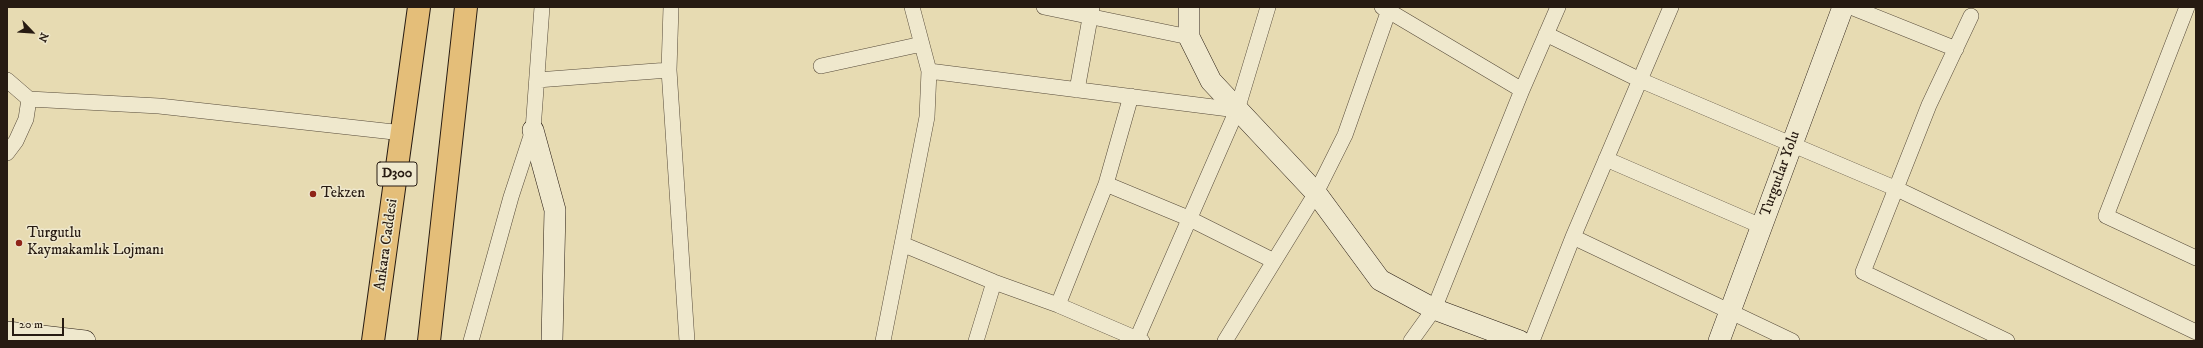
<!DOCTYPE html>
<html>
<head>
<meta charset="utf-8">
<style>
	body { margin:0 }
	#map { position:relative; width:2203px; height:348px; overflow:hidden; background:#e7dbb2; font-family:"IM FELL DW Pica",serif }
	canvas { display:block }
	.frame { position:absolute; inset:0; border:8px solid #271b12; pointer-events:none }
	.north { position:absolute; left:12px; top:12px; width:40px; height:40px; -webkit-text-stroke:3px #efe8cd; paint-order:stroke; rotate:115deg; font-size:11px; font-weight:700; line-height:16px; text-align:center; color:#271b12 }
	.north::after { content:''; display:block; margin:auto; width:14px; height:18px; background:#271b12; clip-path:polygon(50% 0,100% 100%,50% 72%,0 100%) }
	.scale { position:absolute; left:12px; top:318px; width:52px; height:18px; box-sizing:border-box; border:2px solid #271b12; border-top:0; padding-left:5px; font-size:12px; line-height:14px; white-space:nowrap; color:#271b12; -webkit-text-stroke:3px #efe8cd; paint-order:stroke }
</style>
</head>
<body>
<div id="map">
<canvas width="2203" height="348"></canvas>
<div class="frame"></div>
<div class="north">N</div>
<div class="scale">20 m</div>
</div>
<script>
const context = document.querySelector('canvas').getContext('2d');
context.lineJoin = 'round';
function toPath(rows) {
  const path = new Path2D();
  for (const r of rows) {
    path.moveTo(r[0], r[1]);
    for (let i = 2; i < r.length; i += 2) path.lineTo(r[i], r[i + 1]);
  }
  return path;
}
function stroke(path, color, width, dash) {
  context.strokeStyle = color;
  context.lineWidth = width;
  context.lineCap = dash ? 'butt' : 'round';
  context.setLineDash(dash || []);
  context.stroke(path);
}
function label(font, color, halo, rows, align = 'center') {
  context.font = font + ' "IM FELL DW Pica",serif';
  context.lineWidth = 3;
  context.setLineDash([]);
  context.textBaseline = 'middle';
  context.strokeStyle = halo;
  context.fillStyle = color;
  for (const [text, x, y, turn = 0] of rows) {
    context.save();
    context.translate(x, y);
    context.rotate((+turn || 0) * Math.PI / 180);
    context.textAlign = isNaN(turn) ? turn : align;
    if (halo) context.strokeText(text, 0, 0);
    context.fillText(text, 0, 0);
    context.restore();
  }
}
const street = toPath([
	[671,7,669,70,687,341],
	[1044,7,1189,37],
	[1382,7,1522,90],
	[1851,7,1956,49],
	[2187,7,2106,216,2196,258],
	[1971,16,1929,105,1863,272,2007,341],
	[1546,34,1640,80,1897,189,2196,332],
	[821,66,922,44],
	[929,71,1237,110,1268,7],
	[7,80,29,99,159,106,403,133],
	[537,80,669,70],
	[1077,90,1092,7],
	[7,153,16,141,26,119,29,99],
	[1606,159,1761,226],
	[1106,184,1188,218,1274,261],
	[1573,237,1792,341],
	[902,244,994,282,1058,305,1142,341],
	[1058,305,1106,184,1131,96],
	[471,341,511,197,533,130,542,7],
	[883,341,927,117,929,71,912,7],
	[976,341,994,282],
	[1136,341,1237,110],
	[1225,341,1316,193,1345,135,1390,7],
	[1411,341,1434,309,1522,90,1558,7],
	[1532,341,1573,237,1671,7]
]);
const secondary = toPath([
	[1189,7,1189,37,1211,81,1316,193,1380,280,1434,309,1520,341],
	[533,130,555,210,552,341],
	[7,332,85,341],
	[1719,341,1843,7]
]);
const highway = toPath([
	[373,341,419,7],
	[429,341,466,7]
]);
stroke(street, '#574b3a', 16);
stroke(secondary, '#271b12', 22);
stroke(highway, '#271b12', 24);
stroke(street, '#efe8cd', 15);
stroke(secondary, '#efe8cd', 21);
stroke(highway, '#e4be79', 22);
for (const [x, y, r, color] of [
	[313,194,4,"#8f2418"],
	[19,243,4,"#8f2418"]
]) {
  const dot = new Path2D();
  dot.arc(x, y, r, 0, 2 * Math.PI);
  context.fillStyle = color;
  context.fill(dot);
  stroke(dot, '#efe8cd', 1.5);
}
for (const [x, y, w] of [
	[397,174,40]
]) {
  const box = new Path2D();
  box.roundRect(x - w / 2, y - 12, w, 24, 3);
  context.fillStyle = '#efe8cd';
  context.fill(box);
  stroke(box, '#271b12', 1);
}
label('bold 14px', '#271b12', null, [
	["D300",397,174]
]);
label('15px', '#271b12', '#efe8cd', [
	["Turgutlar Yolu",1781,174,-70],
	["Ankara Caddesi",387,245,-82]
]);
label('15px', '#271b12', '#efe8cd', [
	["Tekzen",321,194],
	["Turgutlu",27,234],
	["Kaymakamlık Lojmanı",27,251]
], 'left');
</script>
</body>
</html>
